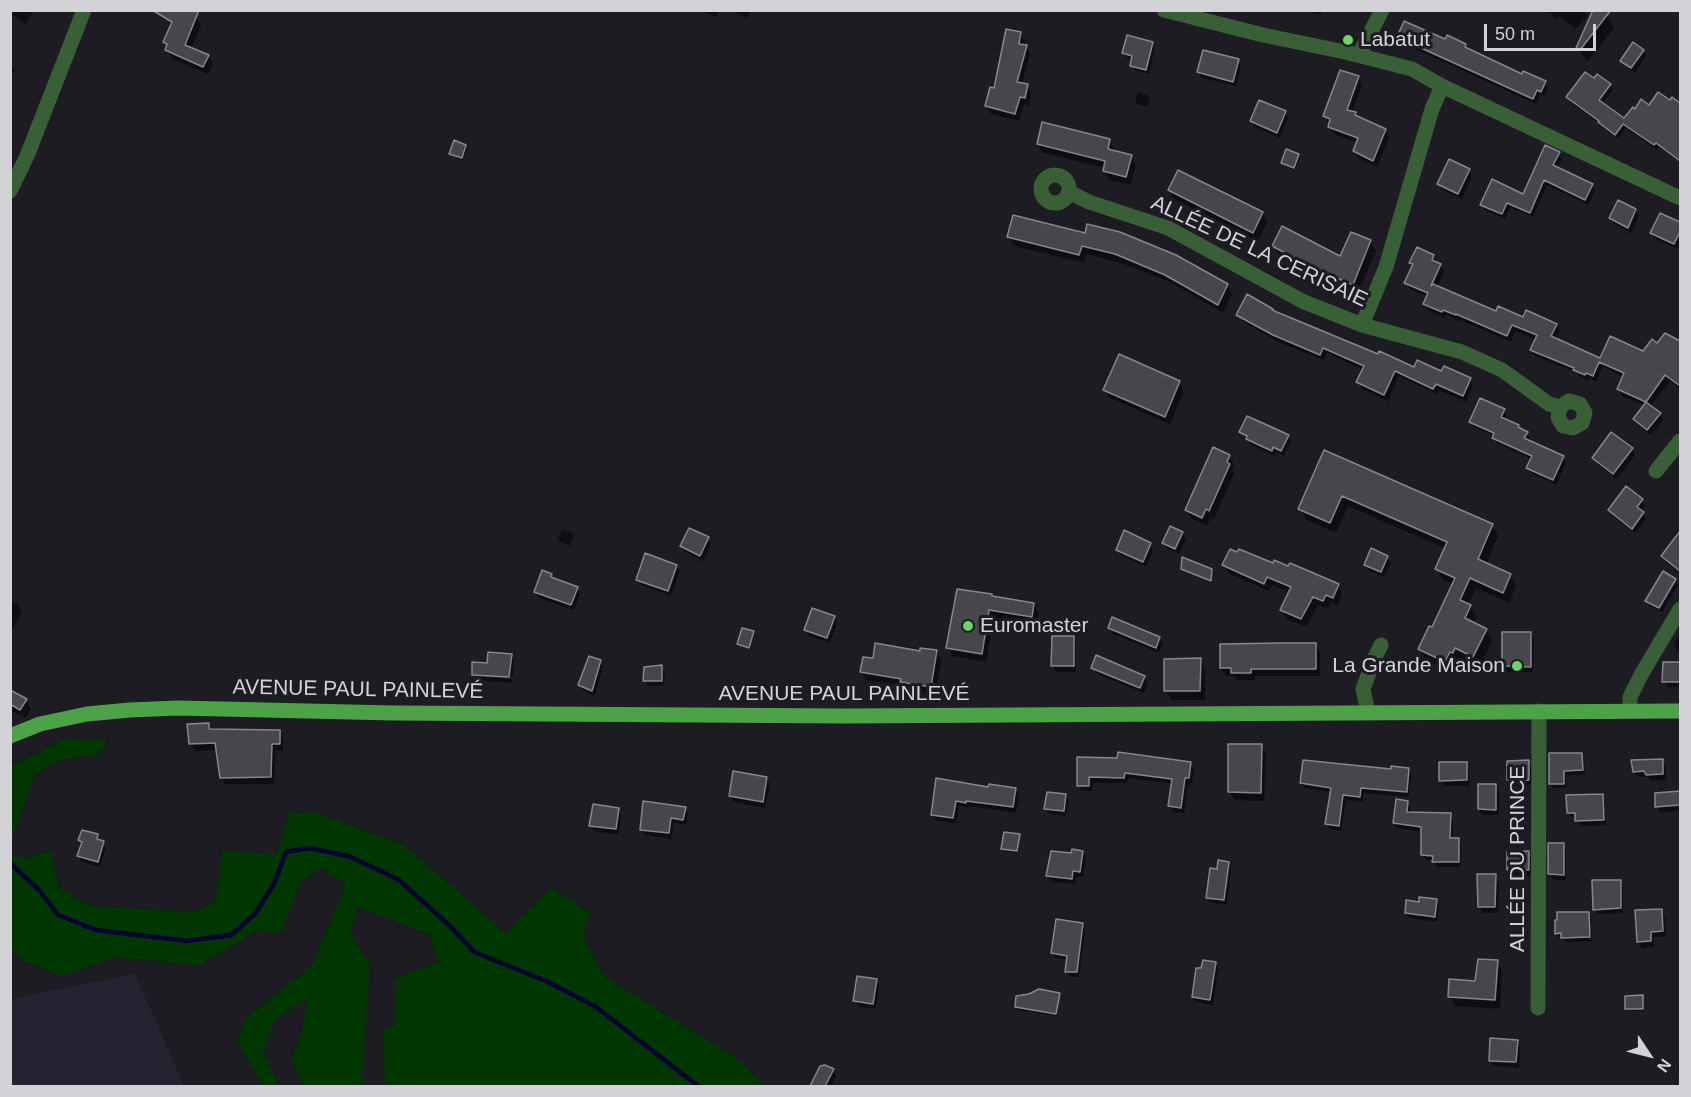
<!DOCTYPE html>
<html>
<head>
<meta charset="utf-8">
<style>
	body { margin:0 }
	#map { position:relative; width:1691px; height:1097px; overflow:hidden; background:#1c1c22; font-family:Helvetica,sans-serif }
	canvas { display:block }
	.frame { position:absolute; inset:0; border:12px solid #d3d3d7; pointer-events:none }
	.north { position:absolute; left:1619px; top:1025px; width:60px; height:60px; -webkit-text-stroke:4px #1c1c22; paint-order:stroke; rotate:125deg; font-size:16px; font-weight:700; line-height:24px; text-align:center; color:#d3d3d7 }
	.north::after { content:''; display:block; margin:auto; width:21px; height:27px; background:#d3d3d7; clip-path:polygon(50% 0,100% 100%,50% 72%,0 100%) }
	.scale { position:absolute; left:1484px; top:24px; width:112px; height:27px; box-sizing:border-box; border:3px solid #d3d3d7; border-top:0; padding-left:8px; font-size:18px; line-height:21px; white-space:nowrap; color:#d3d3d7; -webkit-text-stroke:4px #1c1c22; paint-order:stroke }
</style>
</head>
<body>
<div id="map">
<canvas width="1691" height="1097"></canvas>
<div class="frame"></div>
<div class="north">N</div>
<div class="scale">50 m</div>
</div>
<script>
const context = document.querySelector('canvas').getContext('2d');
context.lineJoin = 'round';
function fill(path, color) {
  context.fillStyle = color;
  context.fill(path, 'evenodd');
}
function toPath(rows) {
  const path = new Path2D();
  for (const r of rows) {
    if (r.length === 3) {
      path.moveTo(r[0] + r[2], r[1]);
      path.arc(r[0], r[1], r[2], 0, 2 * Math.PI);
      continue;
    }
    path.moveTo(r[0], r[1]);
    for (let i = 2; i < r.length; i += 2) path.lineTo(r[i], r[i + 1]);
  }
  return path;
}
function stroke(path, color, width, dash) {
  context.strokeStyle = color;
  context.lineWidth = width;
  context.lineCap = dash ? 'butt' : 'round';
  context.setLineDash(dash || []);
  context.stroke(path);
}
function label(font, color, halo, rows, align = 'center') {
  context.font = font + ' Helvetica,sans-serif';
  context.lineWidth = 6;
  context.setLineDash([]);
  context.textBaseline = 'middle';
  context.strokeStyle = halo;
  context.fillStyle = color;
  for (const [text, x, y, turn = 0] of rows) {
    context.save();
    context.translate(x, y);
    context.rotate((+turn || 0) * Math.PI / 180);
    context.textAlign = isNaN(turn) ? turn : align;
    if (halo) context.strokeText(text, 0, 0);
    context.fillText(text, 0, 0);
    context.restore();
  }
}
fill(toPath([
	[135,974,184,1086,11,1086,11,999]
]), '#23242f');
fill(toPath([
	[65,739,108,739,100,754,57,761,35,775,11,842,11,767],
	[314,812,404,845,506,933,553,887,590,914,583,937,604,976,735,1057,762,1083,763,1086,385,1086,383,1030,395,1026,396,978,438,963,430,935,358,907,350,933,370,967,362,1086,303,1086,292,1060,302,1033,308,998,276,1019,263,1053,280,1086,263,1086,237,1042,246,1019,313,965,346,884,320,868,302,881,281,934,258,930,200,965,113,957,63,977,21,960,11,947,11,855,25,859,51,851,58,886,89,906,195,912,216,901,223,850,277,855,290,813]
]), '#003600');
fill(toPath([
	[10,10,34,10,25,24,11,14],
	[700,10,719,10,716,17],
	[731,10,751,10,747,18],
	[1304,10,1322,10,1321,15],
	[1546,10,1584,10,1587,16,1576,29,1559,16,1557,19],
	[1601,10,1607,16,1614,28,1587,62,1578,48],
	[196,17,201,26,191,49,208,56,213,64,208,74,172,59,167,50,168,48,165,42,172,26,167,18],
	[1020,34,1025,41,1024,46,1026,46,1030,54,1022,84,1027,85,1031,93,1029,106,1024,104,1019,121,991,114,986,106,995,90],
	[1399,37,1445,41,1465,46,1468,50,1522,76,1545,83,1548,88,1544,97,1540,95,1536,104,1402,43],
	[1152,43,1155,48,1149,74,1135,70,1132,65,1133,60,1127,58,1124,53],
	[1643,51,1646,56,1635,73,1625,66,1622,61],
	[1238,61,1241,66,1236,86,1202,78,1199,72],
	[10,65,15,71,10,78],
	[1358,77,1362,85,1352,113,1355,114,1357,118,1385,130,1389,138,1377,167,1359,159,1354,151,1358,143,1334,134,1325,116],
	[1594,80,1609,85,1613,90,1602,104,1625,120,1649,107,1670,103,1673,99,1680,105,1680,162,1659,147,1657,150,1626,128,1618,139,1603,128,1601,124,1571,103,1568,97],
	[1138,92,1148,95,1150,97,1147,107,1137,104,1135,101],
	[1285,112,1288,118,1280,138,1255,127,1252,121],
	[1109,141,1115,150,1114,152,1131,156,1136,165,1131,185,1110,180,1104,171,1105,168,1043,153,1038,144],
	[465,146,467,148,463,160,452,156,451,154],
	[1558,153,1562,159,1557,169,1591,186,1595,191,1588,205,1547,185,1533,217,1510,207,1505,219,1485,210,1482,205,1524,195],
	[1298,156,1300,158,1295,170,1284,165,1282,163],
	[1469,170,1472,176,1462,199,1442,190,1439,184],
	[1169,190,1262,213,1267,222,1258,241,1174,199],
	[1618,202,1635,211,1639,216,1631,233,1614,224,1611,218],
	[1661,215,1680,224,1680,248,1679,247,1678,249,1655,239,1652,233],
	[1014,217,1227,285,1232,294,1223,313,1172,283,1121,263,1086,254,1084,263,1014,246,1009,237],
	[1370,242,1376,251,1358,293,1320,277,1279,255,1273,246,1341,259],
	[1433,256,1444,272,1437,287,1496,313,1556,325,1560,331,1555,340,1601,360,1643,352,1658,345,1662,339,1680,354,1680,389,1670,381,1650,407,1660,414,1663,420,1651,435,1638,425,1635,419,1645,406,1622,396,1619,389,1624,377,1603,367,1596,382,1589,378,1588,381,1579,376,1577,373,1535,356,1531,350,1536,340,1515,331,1511,342,1460,320,1460,321,1446,315,1445,318,1429,311,1425,304,1428,297,1410,289,1406,283,1413,266,1411,263],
	[1272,310,1378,356,1415,369,1470,379,1473,386,1466,402,1439,390,1437,394,1398,376,1388,401,1362,389,1358,382,1363,370,1327,353,1324,360,1278,342,1242,321,1238,315],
	[1179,382,1184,391,1170,424,1110,398,1105,390],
	[1504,410,1507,416,1505,420,1518,426,1520,430,1527,433,1530,438,1528,442,1563,458,1566,463,1556,485,1531,473,1528,468,1532,459,1497,443,1494,438,1495,436,1474,427,1471,421],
	[1241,432,1288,436,1291,441,1284,456,1276,452,1275,456,1251,445],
	[1632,449,1635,455,1617,479,1597,464,1594,458],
	[1324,452,1492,525,1498,536,1486,565,1510,575,1516,586,1509,603,1476,588,1468,605,1470,606,1477,617,1473,624,1486,630,1492,641,1480,667,1461,658,1459,663,1456,662,1451,671,1426,660,1420,649,1433,629,1454,584,1443,580,1437,569,1446,549,1348,506,1336,533,1306,520,1300,509],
	[1229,456,1234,465,1232,470,1234,474,1214,519,1211,517,1207,526,1192,519,1187,510],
	[1642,500,1645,506,1641,512,1646,519,1636,533,1613,516,1610,510],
	[1680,527,1680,572,1666,562,1663,556,1676,538,1674,535],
	[562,529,572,533,574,535,570,546,559,541,558,539],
	[1182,533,1186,539,1179,554,1167,549,1164,543],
	[707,538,711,544,703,561,685,552,682,546],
	[1150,544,1153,550,1146,567,1121,555,1117,550],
	[1387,557,1391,563,1384,577,1369,571,1366,565],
	[1224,565,1273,565,1338,585,1342,594,1338,605,1331,602,1328,609,1318,605,1306,627,1287,619,1282,610,1290,593,1272,585,1269,591,1229,574],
	[676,566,680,571,671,596,641,585,637,580],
	[1182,569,1211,570,1212,573,1212,583,1184,571],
	[551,575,555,580,577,588,580,594,574,610,539,598,536,592],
	[1675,580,1678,585,1662,612,1650,606,1647,601],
	[958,590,1034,604,1039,613,1037,625,994,618,986,662,953,656,948,648],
	[10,600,18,605,22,612,10,633],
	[834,617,837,623,830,643,809,636,806,630],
	[1109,628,1159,638,1163,644,1159,653,1113,634],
	[753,632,754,635,750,650,740,646,739,644],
	[1530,633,1534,639,1533,672,1507,672,1504,666],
	[1680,633,1680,653,1677,651,1674,645],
	[1073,637,1076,643,1076,672,1056,672,1053,666],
	[1315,644,1320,652,1320,676,1255,676,1255,680,1237,680,1234,676,1226,676,1221,668],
	[936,651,941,660,936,695,906,690,904,686,866,680,861,672,874,660],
	[489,654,511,655,514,661,513,676,474,673,474,676,473,663,489,665],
	[1200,660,1205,669,1205,700,1171,700,1166,691],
	[600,661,603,667,595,696,583,691,579,685],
	[1664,664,1680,664,1680,687,1667,687,1664,681],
	[661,667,665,673,664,686,648,686,645,680],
	[1093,668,1144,677,1148,683,1144,693,1097,674],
	[474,676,512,679,512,683,477,680],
	[10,692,26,700,31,709,26,718,10,710],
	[208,724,212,730,279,732,283,739,283,751,275,750,274,784,225,784,221,777,218,750,195,751,190,744],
	[1262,746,1266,754,1264,801,1234,800,1230,792],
	[1581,754,1584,759,1585,775,1566,775,1566,788,1553,788,1550,784],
	[1079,759,1190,764,1194,770,1192,783,1188,783,1184,813,1173,812,1169,806,1173,784,1128,778,1127,783,1092,783,1092,791,1082,791,1078,785],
	[1662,760,1666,766,1666,780,1651,781,1648,777,1638,777,1634,772],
	[1528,762,1532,768,1532,785,1511,785,1508,779],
	[1466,764,1469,770,1469,786,1444,786,1441,780],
	[1408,770,1411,775,1409,797,1363,793,1363,802,1346,800,1341,831,1330,829,1327,824,1332,792,1304,788,1301,783],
	[766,778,770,784,765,808,734,802,730,796],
	[937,780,990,789,1015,789,1019,795,1016,813,969,806,969,808,959,806,956,823,936,821,932,815],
	[1495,786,1499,792,1499,815,1482,815,1479,809],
	[1680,793,1680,811,1660,812,1657,806,1656,794],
	[1065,795,1069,801,1066,816,1049,814,1046,808],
	[1602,796,1605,801,1606,825,1580,826,1576,818,1572,818,1569,813],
	[1407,802,1410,807,1410,813,1450,814,1453,820,1453,839,1458,839,1461,845,1461,867,1437,867,1433,860,1426,860,1423,855,1423,832,1397,828,1394,823],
	[685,808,688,814,686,825,674,823,671,839,645,835,642,830],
	[618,809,621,815,619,835,594,831,591,825],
	[97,836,106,848,100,867,82,862,79,856,82,845,79,840],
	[1019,836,1020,838,1018,853,1004,851,1003,849],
	[1563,845,1566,851,1566,880,1553,880,1550,874],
	[1082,852,1086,858,1083,877,1076,877,1075,884,1051,882,1048,876,1072,855],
	[1528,853,1531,859,1531,876,1512,876,1508,870],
	[1228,863,1231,869,1227,905,1210,903,1207,897,1218,870],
	[1479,876,1495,876,1499,882,1498,913,1483,913,1479,907],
	[1620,881,1623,886,1623,913,1598,914,1595,909],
	[1436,900,1439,906,1437,922,1409,918,1406,913,1420,904],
	[1661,910,1665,916,1666,937,1653,937,1654,947,1641,948,1638,942],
	[1589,914,1591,919,1592,941,1566,942,1563,938,1559,938,1556,933],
	[1082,925,1085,930,1079,977,1070,977,1067,972,1068,960,1056,958,1053,953],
	[1497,961,1502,971,1500,1009,1455,1006,1450,997,1476,983],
	[1215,963,1218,968,1213,1005,1196,1002,1193,997,1203,970],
	[876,980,879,986,876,1009,858,1007,855,1001],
	[1059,994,1060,997,1057,1016,1018,1010,1016,1007],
	[1642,997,1644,1011,1628,1011,1627,1009],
	[1517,1041,1520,1047,1519,1068,1494,1066,1490,1060],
	[821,1068,833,1070,836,1076,831,1086,812,1086]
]), '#0007');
stroke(toPath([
	[10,863,39,890,58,915,96,930,187,941,231,935,255,914,274,884,286,852,310,848,351,857,399,880,450,926,474,952,548,982,596,1007,698,1086]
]), '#0b0033', 4.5);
const building = toPath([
	[152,10,199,10,185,45,209,55,203,67,165,50,167,44,163,42,172,22,152,10],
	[1593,10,1611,10,1580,50,1576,48,1593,10],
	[1404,21,1445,39,1447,35,1466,44,1465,47,1522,74,1523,71,1546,81,1541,92,1537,90,1533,99,1397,37,1404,21],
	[1006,29,1021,32,1019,44,1027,45,1017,82,1028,84,1025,98,1020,97,1015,114,985,106,990,87,994,88,1006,29],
	[1127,35,1153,42,1146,70,1130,66,1132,56,1122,53,1127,35],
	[1633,42,1644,50,1631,68,1620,61,1633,42],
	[1203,50,1239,59,1233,82,1197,72,1203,50],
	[1340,70,1359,76,1347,110,1356,112,1355,115,1386,129,1373,161,1353,151,1358,138,1328,127,1330,119,1323,116,1340,70],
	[1585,72,1594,78,1597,74,1611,84,1599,100,1624,118,1633,107,1635,109,1641,99,1649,105,1658,92,1670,100,1672,97,1680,103,1680,161,1656,143,1654,145,1623,124,1615,135,1598,122,1599,121,1566,97,1585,72],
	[1259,100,1286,111,1277,133,1250,121,1259,100],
	[1042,122,1110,139,1108,149,1132,155,1126,177,1103,171,1105,161,1037,144,1042,122],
	[454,140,466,145,462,158,449,154,454,140],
	[1545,145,1560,152,1553,165,1593,184,1585,200,1544,180,1530,213,1507,203,1502,214,1480,205,1492,179,1523,194,1545,145],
	[1286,149,1299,154,1294,168,1281,163,1286,149],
	[1449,159,1470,169,1458,194,1437,184,1449,159],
	[1178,170,1263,212,1253,233,1168,190,1178,170],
	[1618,200,1636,209,1628,228,1609,218,1618,200],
	[1660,213,1680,222,1680,232,1674,244,1650,233,1660,213],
	[1013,215,1085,233,1087,224,1120,232,1176,255,1228,284,1218,305,1165,275,1115,254,1082,246,1079,255,1007,237,1013,215],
	[1282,226,1340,256,1351,232,1371,240,1353,285,1313,268,1272,246,1282,226],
	[1417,247,1434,255,1432,260,1441,264,1431,286,1433,284,1496,311,1498,306,1523,317,1526,310,1557,324,1551,336,1600,358,1610,336,1643,351,1652,339,1657,343,1665,333,1680,341,1680,386,1665,375,1646,402,1617,389,1624,373,1599,362,1593,376,1586,373,1585,375,1573,370,1574,368,1530,350,1537,335,1512,325,1507,336,1456,314,1456,315,1443,310,1442,312,1423,304,1428,293,1404,283,1413,264,1409,263,1417,247],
	[1247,294,1273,309,1272,310,1378,354,1379,351,1414,367,1417,360,1441,371,1444,366,1471,378,1463,396,1436,384,1433,389,1395,371,1384,395,1356,382,1364,366,1323,348,1320,355,1273,335,1236,315,1247,294],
	[1119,354,1180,381,1165,417,1103,390,1119,354],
	[1480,398,1505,409,1501,417,1519,425,1518,427,1528,432,1524,438,1564,456,1553,480,1526,468,1532,456,1492,438,1494,433,1469,422,1480,398],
	[1646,402,1661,413,1647,430,1633,419,1646,402],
	[1247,416,1289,435,1281,451,1273,447,1272,451,1246,439,1247,436,1239,432,1247,416],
	[1611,432,1633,448,1613,474,1592,458,1611,432],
	[1213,447,1230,455,1227,462,1230,464,1209,511,1206,509,1202,518,1185,510,1213,447],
	[1324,450,1493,524,1478,559,1511,574,1503,593,1470,578,1460,600,1471,605,1465,618,1487,629,1473,657,1455,648,1453,653,1450,652,1445,662,1418,649,1429,626,1432,627,1455,578,1435,569,1447,542,1342,496,1330,523,1298,509,1324,450],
	[1626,486,1643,499,1637,507,1644,512,1632,529,1608,510,1626,486],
	[1170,526,1183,532,1175,549,1162,543,1170,526],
	[689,528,709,537,700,556,680,546,689,528],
	[1124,530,1151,543,1143,562,1116,550,1124,530],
	[1680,531,1680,571,1661,556,1680,531],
	[1371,548,1388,556,1381,572,1364,565,1371,548],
	[1230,549,1237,552,1239,549,1273,563,1274,560,1288,566,1290,563,1339,584,1333,598,1326,595,1323,601,1313,597,1301,619,1280,610,1291,587,1267,577,1264,584,1222,565,1230,549],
	[645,553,677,565,668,591,636,580,645,553],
	[1182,557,1212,569,1211,581,1181,569,1182,557],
	[542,570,552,574,551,577,578,587,571,605,534,592,542,570],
	[1663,571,1676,579,1659,608,1645,601,1663,571],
	[957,589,992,594,992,596,1034,603,1032,617,989,610,982,654,946,648,957,589],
	[812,608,835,616,827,638,804,630,812,608],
	[1112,617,1160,637,1156,648,1108,628,1112,617],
	[742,628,754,631,749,648,737,644,742,628],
	[1502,632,1531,632,1531,667,1502,666,1502,632],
	[1052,636,1074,636,1074,666,1051,666,1052,636],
	[875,643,920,651,920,648,937,650,931,687,900,682,901,679,860,672,863,657,873,658,875,643],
	[1281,643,1316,643,1316,669,1251,669,1251,673,1231,673,1231,668,1220,668,1220,644,1281,643],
	[488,652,512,654,509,677,472,675,472,662,487,663,488,652],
	[1096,655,1145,676,1140,688,1091,668,1096,655],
	[589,656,601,660,592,691,578,685,589,656],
	[1201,658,1200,691,1164,691,1164,659,1201,658],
	[1663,662,1680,662,1680,682,1662,682,1663,662],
	[662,665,662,681,643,681,644,667,662,665],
	[10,690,27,699,20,710,10,704,10,690],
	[209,723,209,729,280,730,280,744,272,744,271,777,220,778,215,743,189,744,187,724,209,723],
	[1228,744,1262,744,1261,793,1228,792,1228,744],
	[1118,752,1191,762,1189,778,1185,778,1181,808,1168,806,1172,779,1125,773,1124,778,1089,777,1089,786,1077,786,1077,757,1117,758,1118,752],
	[1549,753,1582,753,1583,770,1564,771,1564,784,1549,784,1549,753],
	[1663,759,1663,774,1646,775,1644,771,1633,772,1631,760,1663,759],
	[1303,760,1391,769,1391,766,1409,768,1407,792,1361,788,1360,797,1343,795,1339,826,1325,824,1331,788,1300,783,1303,760],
	[1529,760,1529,780,1507,780,1507,761,1529,760],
	[1439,762,1467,762,1467,780,1439,781,1439,762],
	[733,771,767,777,763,802,729,796,733,771],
	[936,778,988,787,989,784,1016,788,1013,807,966,801,966,803,956,801,953,818,931,815,936,778],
	[1478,784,1496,784,1496,810,1478,809,1478,784],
	[1680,791,1680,805,1655,807,1655,793,1680,791],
	[1047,792,1066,794,1064,811,1044,809,1047,792],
	[1603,794,1604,820,1575,821,1575,813,1567,813,1566,795,1603,794],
	[1396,799,1408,801,1407,812,1451,813,1450,838,1459,838,1459,862,1432,862,1433,856,1421,855,1421,827,1393,823,1396,799],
	[643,801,686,807,683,820,671,818,669,833,640,830,643,801],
	[593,804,619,808,616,829,589,826,593,804],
	[82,830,98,834,97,839,104,841,98,862,77,856,82,842,78,840,82,830],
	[1004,832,1020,834,1017,851,1001,849,1004,832],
	[1548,843,1564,843,1564,875,1548,874,1548,843],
	[1072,849,1083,851,1080,872,1073,871,1072,879,1046,876,1051,851,1071,853,1072,849],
	[1529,851,1529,870,1507,870,1507,852,1529,851],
	[1218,860,1229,862,1224,900,1206,898,1210,868,1217,869,1218,860],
	[1477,874,1496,874,1495,907,1478,907,1477,874],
	[1592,880,1621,880,1621,908,1593,910,1592,880],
	[1419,897,1437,899,1435,917,1405,913,1406,900,1419,902,1419,897],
	[1662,909,1663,931,1651,932,1651,941,1637,942,1635,910,1662,909],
	[1557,912,1589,912,1590,937,1561,938,1561,933,1555,934,1555,920,1557,920,1557,912],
	[1056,919,1083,923,1077,972,1065,972,1067,956,1051,953,1056,919],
	[1478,959,1498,960,1495,1000,1448,997,1449,979,1475,981,1478,959],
	[1203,960,1216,962,1210,1000,1192,997,1196,968,1201,968,1203,960],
	[857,976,877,979,873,1004,853,1001,857,976],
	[1039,989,1060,993,1056,1014,1015,1007,1016,996,1029,994,1039,989],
	[1643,995,1643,1009,1625,1009,1625,996,1643,995],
	[1490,1038,1518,1040,1516,1062,1489,1061,1490,1038],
	[825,1065,834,1069,825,1086,810,1086,820,1066,825,1065]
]);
fill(building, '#46464c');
stroke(building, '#86878e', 1.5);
stroke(toPath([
	[1164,10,1263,35,1345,52,1412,69,1442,86,1680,198],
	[1359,55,1382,10],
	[1055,189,14],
	[10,191,27,156,84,10],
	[1069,192,1089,202,1168,228,1304,302,1317,307,1362,325,1462,352,1502,370,1549,404,1560,407,1569,401,1580,404,1585,413,1582,423,1573,428,1563,426,1558,417,1560,407],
	[1362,325,1386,267,1432,109,1442,86],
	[1656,471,1680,441],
	[1630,711,1630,697,1641,675,1680,609],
	[1368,712,1363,689,1374,659,1381,645],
	[1538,1008,1539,711]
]), '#385f35', 15);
stroke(toPath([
	[10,736,40,724,87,714,130,710,178,708,394,713,844,716,1680,711]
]), '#4da247', 15);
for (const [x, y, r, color] of [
	[1348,40,6,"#6bd363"],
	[968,626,6,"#6bd363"],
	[1517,666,6,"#6bd363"]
]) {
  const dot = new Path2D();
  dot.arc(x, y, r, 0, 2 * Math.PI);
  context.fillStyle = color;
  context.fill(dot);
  stroke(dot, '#1c1c22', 2);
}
label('21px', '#d3d3d7', '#1c1c22', [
	["Labatut",1360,40],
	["Euromaster",980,626],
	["La Grande Maison",1505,666,"right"]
], 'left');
label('21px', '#d3d3d7', '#1c1c22', [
	["ALLÉE DE LA CERISAIE",1259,252,25],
	["AVENUE PAUL PAINLEVÉ",358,690,1],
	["AVENUE PAUL PAINLEVÉ",844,694],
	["ALLÉE DU PRINCE",1518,859,-90]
]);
</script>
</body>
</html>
